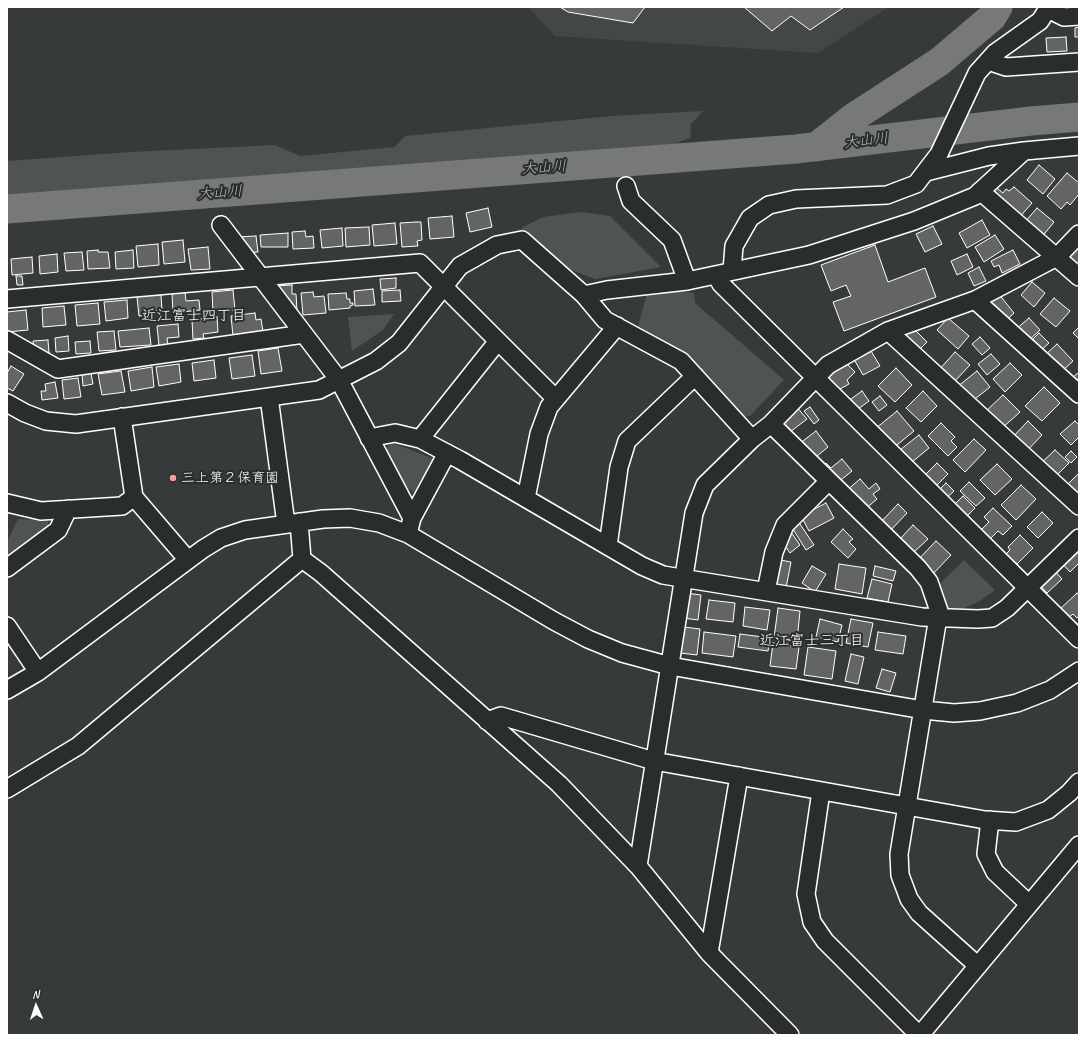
<!DOCTYPE html>
<html>
<head>
<meta charset="utf-8">
<style>
	body { margin:0 }
	#map { position:relative; width:1086px; height:1042px; overflow:hidden; background:#373a3b; font-family:Caveat,sans-serif }
	canvas { display:block }
	.frame { position:absolute; inset:0; border:8px solid #fff; pointer-events:none }
	.north { position:absolute; left:16px; top:986px; width:40px; height:40px; -webkit-text-stroke:3px #2a2d2e; paint-order:stroke; rotate:357deg; font-size:11px; font-weight:700; line-height:16px; text-align:center; color:#fff }
	.north::after { content:''; display:block; margin:auto; width:14px; height:18px; background:#fff; clip-path:polygon(50% 0,100% 100%,50% 72%,0 100%) }
</style>
</head>
<body>
<div id="map">
<canvas width="1086" height="1042"></canvas>
<div class="frame"></div>
<div class="north">N</div>
</div>
<script>
const context = document.querySelector('canvas').getContext('2d');
context.lineJoin = 'round';
function fill(path, color) {
  context.fillStyle = color;
  context.fill(path, 'evenodd');
}
function toPath(rows) {
  const path = new Path2D();
  for (const r of rows) {
    path.moveTo(r[0], r[1]);
    for (let i = 2; i < r.length; i += 2) path.lineTo(r[i], r[i + 1]);
  }
  return path;
}
function stroke(path, color, width, dash) {
  context.strokeStyle = color;
  context.lineWidth = width;
  context.lineCap = dash ? 'butt' : 'round';
  context.setLineDash(dash || []);
  context.stroke(path);
}
function label(font, color, halo, rows, align = 'center') {
  context.font = font + ' Caveat,"Klee One",sans-serif';
  context.lineWidth = 4;
  context.setLineDash([]);
  context.textBaseline = 'middle';
  context.strokeStyle = halo;
  context.fillStyle = color;
  for (const [text, x, y, turn = 0] of rows) {
    context.save();
    context.translate(x, y);
    context.rotate((+turn || 0) * Math.PI / 180);
    context.textAlign = isNaN(turn) ? turn : align;
    if (halo) context.strokeText(text, 0, 0);
    context.fillText(text, 0, 0);
    context.restore();
  }
}
fill(toPath([
	[528,7,889,7,818,53,555,36]
]), '#444748');
fill(toPath([
	[703,111,691,124,690,138,605,169,7,219,7,161,131,152,275,145,300,156,395,147,405,136,612,116],
	[581,212,610,216,661,267,595,279,555,264,521,228,543,217],
	[671,291,694,293,695,303,784,380,750,416,736,417,663,342,638,326,647,294],
	[394,314,383,330,352,351,348,317],
	[390,442,434,459,414,492,405,487,387,456,386,451],
	[18,519,48,520,48,526,7,561,7,542],
	[964,560,995,590,980,601,962,609,946,609,929,594]
]), '#505354');
stroke(toPath([
	[816,147,854,117,939,62,992,17,998,7],
	[7,209,796,149,1031,121,1079,117]
]), '#767879', 29);
const building = toPath([
	[560,7,645,7,633,23,568,12,560,7],
	[744,7,844,7,810,30,791,16,772,31,744,7],
	[1079,27,1079,37,1075,37,1075,28,1079,27],
	[1066,37,1067,51,1047,52,1046,38,1066,37],
	[1039,165,1055,179,1043,194,1027,180,1039,165],
	[1067,173,1079,183,1079,194,1070,205,1067,202,1061,209,1047,196,1067,173],
	[1014,187,1032,203,1018,219,990,196,997,188,1003,193,1006,189,1009,191,1014,187],
	[488,208,492,227,470,232,466,213,488,208],
	[1037,208,1054,222,1041,238,1024,223,1037,208],
	[452,216,454,237,430,239,428,218,452,216],
	[982,220,990,235,967,248,959,233,982,220],
	[416,222,421,222,422,240,417,241,418,246,402,247,400,223,416,222],
	[395,223,397,244,374,246,372,225,395,223],
	[933,226,942,244,925,252,916,234,933,226],
	[369,227,370,245,346,247,345,228,369,227],
	[342,228,343,246,322,248,320,230,342,228],
	[305,231,306,237,313,236,314,248,293,249,292,232,305,231],
	[288,233,288,247,261,247,260,235,288,233],
	[995,235,1004,249,984,262,975,247,995,235],
	[256,236,258,252,238,254,237,237,256,236],
	[183,240,185,262,164,264,162,242,183,240],
	[1079,242,1079,268,1062,252,1079,242],
	[158,244,159,265,138,267,136,246,158,244],
	[875,245,888,282,925,268,936,297,844,331,833,302,851,296,846,285,831,291,821,265,875,245],
	[208,247,210,269,191,270,188,249,208,247],
	[98,250,98,252,108,252,110,268,88,269,87,251,98,250],
	[133,250,134,268,116,269,115,252,133,250],
	[1013,250,1020,264,1002,273,999,265,994,267,991,261,1013,250],
	[82,252,84,270,66,271,64,253,82,252],
	[57,254,58,272,40,274,39,256,57,254],
	[967,254,973,267,957,275,951,261,967,254],
	[32,257,33,273,12,275,11,259,32,257],
	[979,267,986,281,974,286,968,273,979,267],
	[16,276,22,276,23,285,17,285,16,276],
	[396,278,396,288,381,290,380,279,396,278],
	[1032,282,1045,293,1034,307,1021,295,1032,282],
	[292,285,292,294,296,294,297,310,282,310,274,286,292,285],
	[373,289,375,305,355,306,354,291,373,289],
	[233,290,235,310,213,312,212,292,233,290],
	[400,290,401,301,382,302,382,291,400,290],
	[185,292,186,301,199,300,200,310,173,313,172,293,185,292],
	[313,292,314,297,324,296,326,313,303,315,301,293,313,292],
	[346,293,347,299,350,299,350,303,353,303,353,305,350,306,350,308,329,310,328,294,346,293],
	[998,293,1014,313,1000,326,983,308,998,293],
	[149,295,161,295,162,310,150,311,151,315,139,316,137,297,149,295],
	[1054,298,1070,311,1056,327,1040,314,1054,298],
	[127,300,128,318,106,321,104,302,127,300],
	[98,303,100,324,77,326,75,305,98,303],
	[64,306,66,325,43,327,42,308,64,306],
	[26,310,28,330,7,332,7,312,26,310],
	[255,313,256,320,261,319,263,332,233,336,231,316,255,313],
	[217,317,218,332,203,334,204,338,193,339,192,320,217,317],
	[948,318,969,336,958,349,937,330,948,318],
	[1029,318,1040,330,1027,342,1015,330,1029,318],
	[178,324,179,337,167,338,168,345,159,346,157,326,178,324],
	[1079,327,1079,339,1073,333,1079,327],
	[149,328,151,345,120,347,118,331,149,328],
	[913,328,927,342,915,354,901,340,913,328],
	[114,331,116,350,99,351,97,332,114,331],
	[1039,333,1049,343,1037,354,1028,344,1039,333],
	[68,336,69,351,56,352,55,338,68,336],
	[980,337,990,348,982,355,972,344,980,337],
	[48,340,49,353,34,355,33,341,48,340],
	[90,341,91,353,76,354,75,342,90,341],
	[1057,344,1073,361,1059,374,1043,357,1057,344],
	[868,346,880,366,863,375,852,356,868,346],
	[278,348,282,371,261,374,258,351,278,348],
	[955,352,970,365,953,383,939,370,955,352],
	[991,354,1000,364,987,375,978,364,991,354],
	[252,355,255,376,232,379,229,358,252,355],
	[214,360,216,378,194,381,192,363,214,360],
	[843,360,855,372,847,380,849,384,833,393,821,373,843,360],
	[1010,363,1022,375,1005,392,993,379,1010,363],
	[179,364,181,382,159,386,156,367,179,364],
	[11,366,24,374,13,391,7,388,7,373,11,366],
	[152,367,154,387,131,391,128,371,152,367],
	[896,368,912,385,895,402,878,386,896,368],
	[121,371,125,392,102,395,98,374,121,371],
	[977,371,990,387,970,403,957,387,977,371],
	[1079,372,1079,388,1071,379,1079,372],
	[91,373,93,384,83,386,82,374,91,373],
	[78,378,81,397,64,399,62,380,78,378],
	[55,382,58,398,42,400,41,391,46,391,45,384,55,382],
	[1044,387,1060,403,1042,421,1025,406,1044,387],
	[862,391,869,401,854,412,847,402,862,391],
	[923,391,937,406,921,422,906,408,923,391],
	[1003,395,1020,412,1000,430,984,413,1003,395],
	[880,396,887,405,879,411,872,402,880,396],
	[795,405,807,419,790,432,779,418,795,405],
	[810,407,819,420,814,424,804,411,810,407],
	[897,411,914,431,892,449,875,429,897,411],
	[1028,421,1042,435,1024,454,1010,440,1028,421],
	[1075,421,1079,425,1079,437,1071,445,1060,434,1075,421],
	[941,423,955,437,951,441,957,447,948,456,928,436,941,423],
	[816,431,828,447,811,461,799,444,816,431],
	[919,435,929,448,906,467,895,454,919,435],
	[974,439,986,450,965,472,953,460,974,439],
	[1055,450,1069,463,1052,480,1038,466,1055,450],
	[1071,451,1077,457,1071,463,1065,457,1071,451],
	[842,459,852,471,836,484,817,471,826,463,831,468,842,459],
	[937,463,948,474,934,488,923,477,937,463],
	[997,464,1012,479,995,495,980,480,997,464],
	[1079,473,1079,492,1074,498,1064,488,1079,473],
	[860,479,869,489,876,483,880,489,873,494,877,499,863,511,846,491,860,479],
	[969,482,985,498,976,506,960,491,969,482],
	[946,483,954,491,944,500,936,493,946,483],
	[1021,485,1036,499,1016,520,1001,505,1021,485],
	[963,496,975,508,965,518,953,506,963,496],
	[826,503,834,518,809,531,801,516,826,503],
	[898,504,907,513,890,531,880,523,898,504],
	[993,508,1012,526,1003,535,998,531,987,542,978,533,989,522,984,517,993,508],
	[1042,512,1053,523,1038,538,1027,527,1042,512],
	[798,521,814,545,806,550,791,526,798,521],
	[913,525,928,539,914,552,900,539,913,525],
	[843,529,853,539,849,542,856,549,848,558,831,542,843,529],
	[791,532,800,545,790,553,781,540,791,532],
	[1020,535,1033,548,1015,566,1004,556,1010,550,1008,547,1020,535],
	[936,541,951,555,930,577,915,563,936,541],
	[1074,546,1079,552,1079,563,1070,572,1059,560,1074,546],
	[775,559,791,562,786,588,770,585,775,559],
	[839,564,866,568,862,594,835,589,839,564],
	[812,566,826,574,815,592,802,583,812,566],
	[875,566,896,571,893,581,873,576,875,566],
	[1053,569,1062,579,1047,593,1038,583,1053,569],
	[872,579,892,584,888,602,867,598,872,579],
	[678,592,701,595,698,620,675,617,678,592],
	[1077,593,1079,596,1079,616,1077,618,1073,614,1068,618,1059,610,1077,593],
	[709,600,735,603,733,622,706,619,709,600],
	[745,607,770,610,767,630,743,626,745,607],
	[778,608,800,611,797,641,774,638,778,608],
	[820,619,842,625,838,642,816,637,820,619],
	[851,619,873,623,868,647,846,643,851,619],
	[676,626,700,629,697,655,672,652,676,626],
	[704,632,736,636,733,657,702,653,704,632],
	[878,632,906,636,903,654,875,650,878,632],
	[740,634,770,638,768,651,738,647,740,634],
	[773,643,799,647,796,669,770,666,773,643],
	[808,647,836,651,832,679,804,675,808,647],
	[851,654,864,657,858,684,845,681,851,654],
	[882,669,896,673,890,692,876,688,882,669]
]);
fill(building, '#636465');
stroke(building, '#fff', 1);
const street = toPath([
	[1048,9,1064,17,1079,16],
	[988,61,1006,67,1079,62],
	[926,172,989,156,1024,151],
	[626,186,631,201,672,240,687,281],
	[980,191,1079,277],
	[221,225,339,380,412,518,408,534],
	[732,271,734,246,750,218,769,205,796,199,887,195,916,184,939,154,977,73,995,53,1040,21,1049,7],
	[716,275,721,284,1079,639],
	[584,295,605,320,681,361,752,439],
	[7,299,420,263,556,399],
	[975,300,1079,394],
	[888,331,1079,506],
	[7,340,58,369,304,334],
	[269,397,286,524],
	[7,403,25,413,46,421,76,424,319,390,376,361,399,343,460,266,497,245,522,240,584,295,607,290,687,281,809,255,914,221,975,196,1024,151,1079,146],
	[122,417,134,497,188,560],
	[771,424,918,568,929,582,939,611,899,854,900,875,909,899,919,913,978,966],
	[369,438,395,433,420,439,460,460,642,566,663,575,922,617,978,619,992,618,1007,608,1079,538],
	[420,439,498,341],
	[526,498,539,434,549,407,617,326],
	[7,503,41,511,122,506,134,497],
	[412,518,447,453],
	[299,522,302,559,321,573,559,784,638,866,709,953,790,1035],
	[608,546,619,467,627,441,695,376],
	[7,568,58,530,68,509],
	[766,591,774,552,785,525,829,481],
	[7,626,38,672],
	[7,690,38,672,203,549,221,538,245,530,323,519,350,518,379,523,408,534,554,621,588,639,622,653,670,666,923,710,954,713,980,711,1017,703,1050,690,1079,671],
	[487,721,501,716,654,761,985,820,1016,822,1048,810,1069,793,1079,782],
	[7,789,78,746,302,559],
	[821,791,806,894,812,922,825,941,919,1035],
	[990,820,986,854,995,872,1029,904],
	[638,866,694,513,705,485,752,439,771,424,828,365,888,331,975,300,1057,257,1079,234],
	[709,953,739,776],
	[920,1035,1079,845]
]);
stroke(street, '#fff', 20);
stroke(street, '#2a2d2e', 17);
for (const [x, y, r, color] of [
	[173,478,4,"#ff9aa2"]
]) {
  const dot = new Path2D();
  dot.arc(x, y, r, 0, 2 * Math.PI);
  context.fillStyle = color;
  context.fill(dot);
  stroke(dot, '#2a2d2e', 1.5);
}
label('14px', '#fff', '#2a2d2e', [
	["三上第２保育園",181,478]
], 'left');
label('italic 15px', '#b4b5b5', '#2a2d2e', [
	["大山川",866,141,-7],
	["大山川",544,168,-4],
	["大山川",220,193,-4]
]);
label('15px', '#fff', '#2a2d2e', [
	["近江富士四丁目",194,316],
	["近江富士三丁目",812,641]
]);
</script>
</body>
</html>
